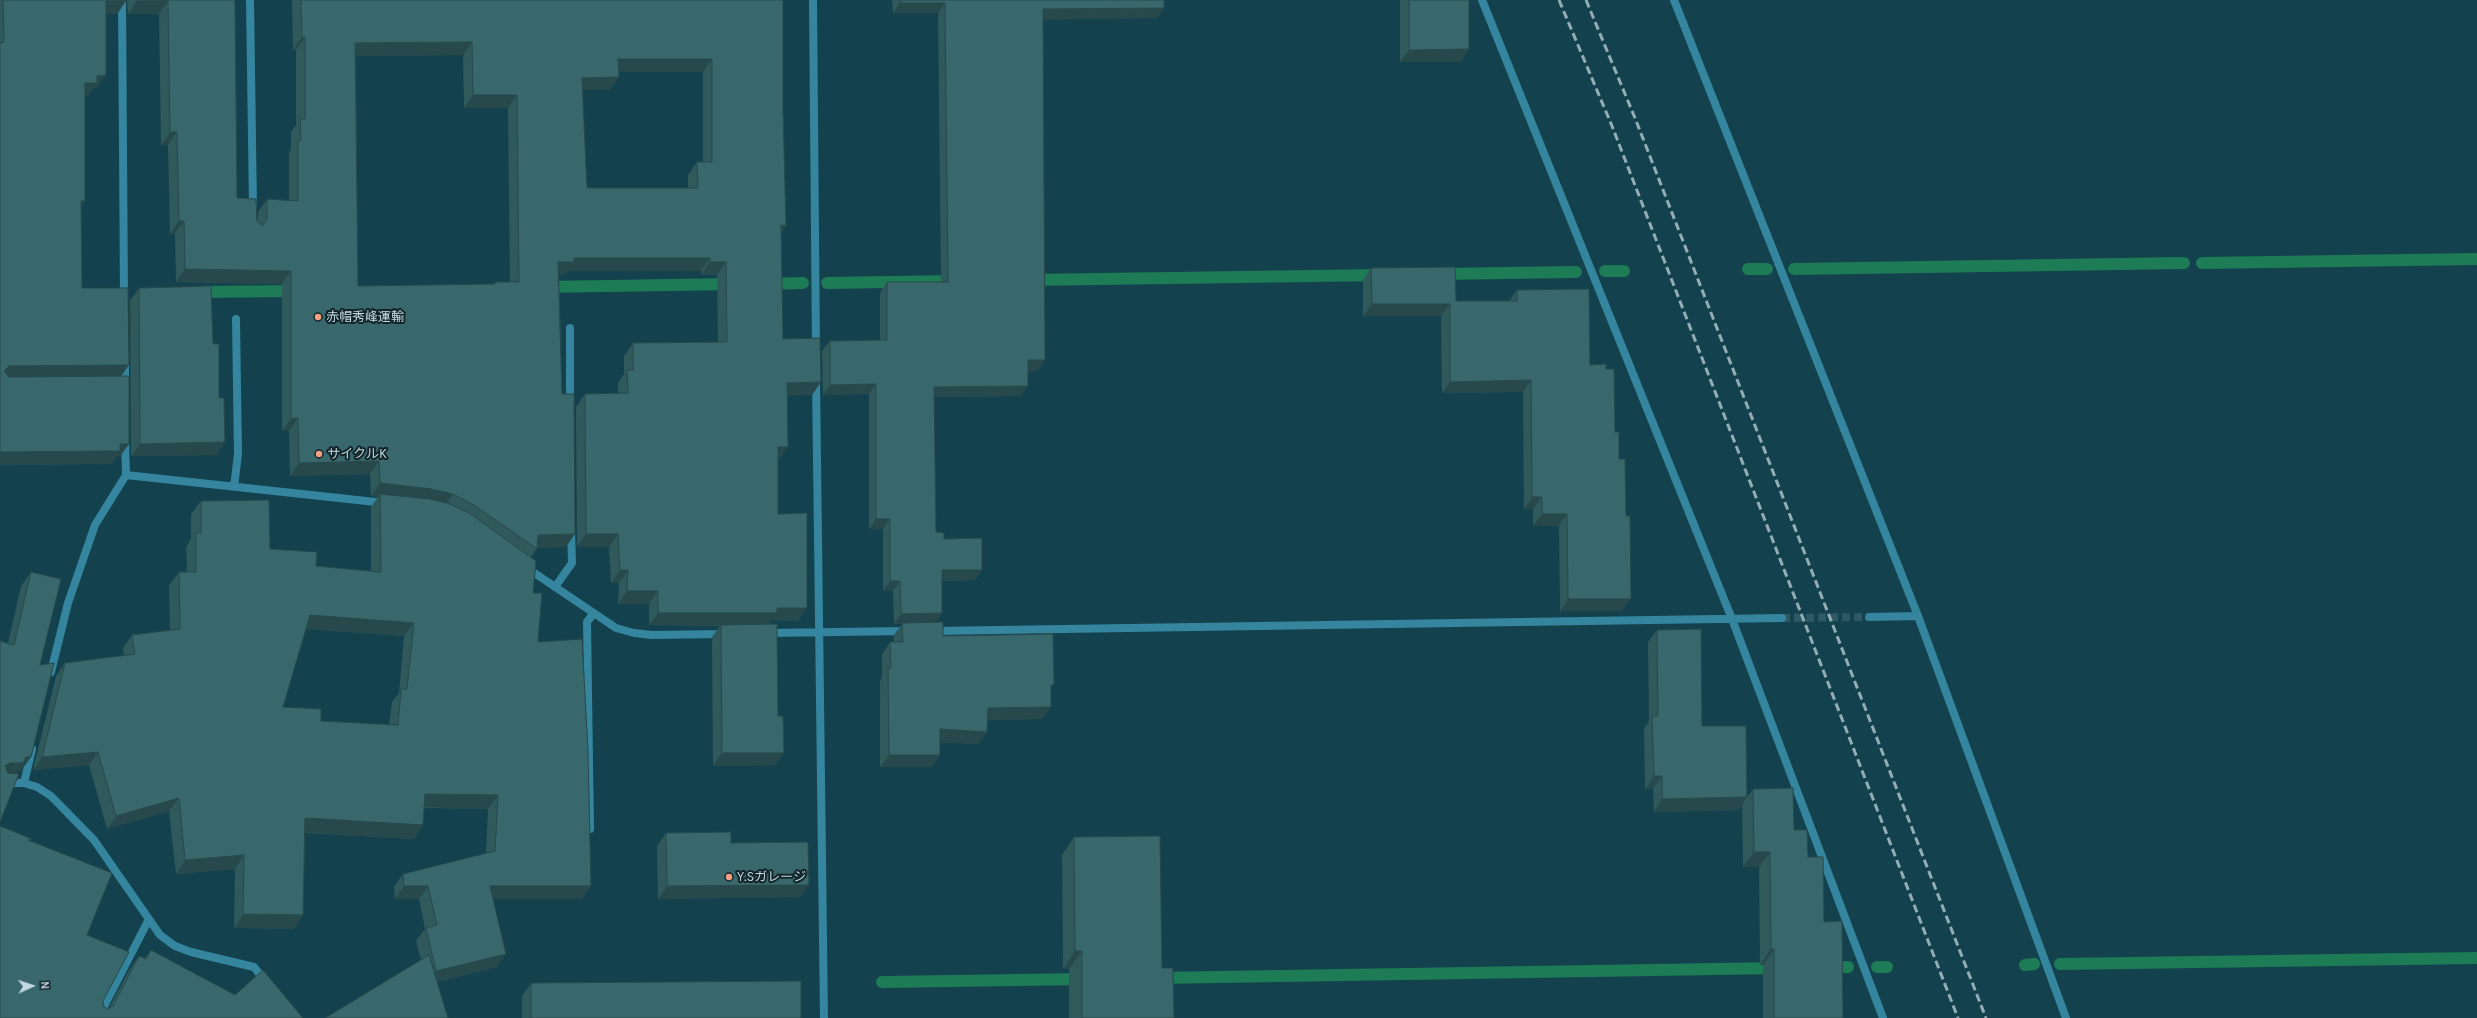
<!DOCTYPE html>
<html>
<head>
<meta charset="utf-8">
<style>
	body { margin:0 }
	#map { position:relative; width:2477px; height:1018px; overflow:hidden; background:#14414e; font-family:Karla,sans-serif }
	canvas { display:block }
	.north { position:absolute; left:12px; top:966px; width:40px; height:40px; -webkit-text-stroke:3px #13252b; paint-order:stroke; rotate:87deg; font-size:11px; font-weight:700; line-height:16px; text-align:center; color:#c2d9e1 }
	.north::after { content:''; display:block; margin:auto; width:14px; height:18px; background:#c2d9e1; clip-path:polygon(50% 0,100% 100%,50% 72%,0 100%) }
</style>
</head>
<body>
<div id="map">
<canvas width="2477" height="1018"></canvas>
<div class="north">N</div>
</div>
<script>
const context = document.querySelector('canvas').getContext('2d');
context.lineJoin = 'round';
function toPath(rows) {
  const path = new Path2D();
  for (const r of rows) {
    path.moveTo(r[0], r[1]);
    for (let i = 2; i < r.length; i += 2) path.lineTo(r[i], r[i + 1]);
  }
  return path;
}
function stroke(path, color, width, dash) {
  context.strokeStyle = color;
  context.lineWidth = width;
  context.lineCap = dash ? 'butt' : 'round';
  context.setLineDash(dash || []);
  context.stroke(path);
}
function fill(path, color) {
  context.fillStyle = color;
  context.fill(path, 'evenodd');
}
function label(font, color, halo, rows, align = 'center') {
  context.font = font + ' Karla,"Noto Sans JP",sans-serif';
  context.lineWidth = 4;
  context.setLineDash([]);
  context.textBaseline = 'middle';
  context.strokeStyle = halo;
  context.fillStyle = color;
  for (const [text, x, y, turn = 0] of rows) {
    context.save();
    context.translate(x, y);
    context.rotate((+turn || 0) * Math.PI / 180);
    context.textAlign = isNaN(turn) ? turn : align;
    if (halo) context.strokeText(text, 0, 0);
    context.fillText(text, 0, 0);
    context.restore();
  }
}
stroke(toPath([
	[2202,263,2477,259],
	[1748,269,1767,269],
	[1794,269,2184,263],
	[1605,271,1624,271],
	[1438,274,1576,272],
	[1028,280,1382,275],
	[827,283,956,281],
	[767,284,803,283],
	[543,287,733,284],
	[195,292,299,291],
	[2060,964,2477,958],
	[2025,965,2034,964],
	[1877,967,1887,967],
	[1827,968,1848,967],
	[1157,978,1779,968],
	[882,982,1085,979]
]), '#1d7b55', 12);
stroke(toPath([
	[1782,618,1869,617]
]), '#2e5864', 8, [8, 4]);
stroke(toPath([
	[122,0,124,298],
	[250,0,253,208],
	[813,0,816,349],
	[1482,0,1732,619,1883,1018],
	[1674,0,1918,616,2066,1018],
	[570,328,570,404],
	[125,360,125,386],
	[816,379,824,1018],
	[125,438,126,475],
	[234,487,238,454,236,319],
	[527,568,616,628,634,633,652,635,726,634],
	[555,587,572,563,571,530],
	[1869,617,1918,616],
	[933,631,1782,618],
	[767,633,906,631],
	[51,672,68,603,95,525,126,475,385,503],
	[0,783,24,783,37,787,51,796,94,840,160,935,175,946,191,952,254,967,265,981],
	[24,783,32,749],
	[590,829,587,622,593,614],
	[98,1018,148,921]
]), '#34859d', 8);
stroke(toPath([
	[1559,0,1612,126,1958,1018],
	[1586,0,1635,118,1986,1018]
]), '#91aeb7', 3, [8, 4]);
fill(toPath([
	[0,0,126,0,126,1,117,14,106,14,97,88,93,88,88,96,85,96,81,207,82,288,121,376,129,444,120,456,117,456,111,464,0,465],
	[127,0,235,0,237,198,258,222,258,212,267,199,289,200,289,153,291,150,291,132,296,125,296,50,293,50,292,0,783,0,783,110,786,226,781,233,783,339,812,395,788,395,779,460,778,460,778,514,798,621,771,620,769,624,778,716,784,753,775,765,713,766,712,637,720,626,649,625,649,604,618,604,619,583,611,583,609,547,577,547,576,407,585,394,618,393,618,383,624,374,624,356,633,343,718,342,717,275,701,275,701,271,568,271,565,275,559,275,566,547,537,548,531,557,533,593,538,642,591,886,582,899,493,899,497,967,437,982,421,960,416,941,425,929,419,899,395,899,394,887,403,874,486,853,488,809,424,808,423,825,414,839,305,833,303,915,294,929,234,928,235,869,176,874,169,811,107,829,89,765,33,770,56,676,65,663,124,656,123,648,132,635,170,630,169,585,179,572,187,572,186,547,191,539,191,514,201,501,270,549,316,566,371,571,371,507,378,497,371,496,370,474,290,476,289,431,282,431,282,284,176,282,175,233,170,234,168,145,161,145,159,14,128,14],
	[463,55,464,108,508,108,510,282,495,282,494,284,358,286,356,56],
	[619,72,703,72,703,162,697,162,688,175,688,188,587,188,582,90,610,90,619,77],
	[306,629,404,636,399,693,392,702,389,725,321,721,283,707],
	[892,0,1164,0,1164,8,1157,18,1043,19,1045,360,1037,371,1028,371,1021,396,934,397,936,532,944,539,975,580,942,581,942,613,935,622,943,636,1051,689,1051,707,1042,719,987,720,987,732,978,744,940,742,940,755,932,767,880,767,880,681,882,677,882,654,890,642,894,642,894,635,902,624,894,624,893,591,883,591,883,529,869,529,869,394,823,395,822,351,830,341,880,340,880,293,887,282,941,282,938,13,893,13],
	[1400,0,1469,0,1469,49,1461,62,1400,62],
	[1371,268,1456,301,1509,301,1517,290,1590,365,1606,369,1615,432,1619,459,1622,611,1560,611,1559,526,1533,526,1533,509,1524,509,1523,392,1442,393,1441,316,1363,316,1363,280],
	[139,288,213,344,225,442,216,455,131,456,130,301],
	[31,572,40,665,21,771,17,771,16,774,8,643,21,586],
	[1657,630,1702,726,1747,797,1753,789,1794,830,1808,857,1824,922,1843,1018,1763,1018,1763,965,1760,965,1759,867,1743,867,1742,804,1738,810,1654,812,1653,788,1645,789,1644,728,1649,721,1648,642],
	[0,826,32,839,30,841,87,935,103,1001,104,1007,108,1009,109,1008,129,970,139,956,145,958,151,950,235,995,303,1018,0,1018],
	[666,833,731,843,809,885,800,897,658,899,657,846],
	[1074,837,1162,968,1174,1018,1069,1018,1069,969,1063,969,1062,855],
	[531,983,801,1018,522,1018,522,996]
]), '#30595c');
fill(toPath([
	[106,1,126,1,117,14,97,14],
	[137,1,168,1,159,14,128,14],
	[900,3,945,3,938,13,893,13],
	[1164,8,1157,18,1036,20,1043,9],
	[302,37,305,37,296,50,293,50],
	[472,42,463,55,346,56,355,43],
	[1469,49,1461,62,1400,62,1409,50],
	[618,59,712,59,703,72,609,72],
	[106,75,97,88,93,88,88,96,76,96,85,83,97,76],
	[619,77,610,90,573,90,582,78],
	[473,95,517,95,508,108,464,108],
	[170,132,177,132,168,145,161,145],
	[81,201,85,201,76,214],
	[179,221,184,221,175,233,170,234],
	[781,225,786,226,777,238],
	[574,258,710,258,701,271,568,271,565,275,549,275,558,262],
	[710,262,726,262,717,275,701,275],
	[185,269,291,271,282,284,176,282],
	[1372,304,1450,304,1441,316,1363,316],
	[1028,360,1045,360,1037,371,1021,370],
	[129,365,120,378,0,378,4,371,9,366],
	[1531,380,1523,392,1442,393,1450,382],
	[821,382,812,395,778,396,787,383],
	[876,384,869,394,823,395,830,385],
	[1028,386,1021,396,927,397,934,387],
	[298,418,289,431,282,431,291,419],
	[225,442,216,455,131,456,140,444],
	[120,444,129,444,120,456,117,456,111,464,0,465,0,452],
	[778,447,788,447,779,460,769,460],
	[379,461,370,474,290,476,299,463],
	[380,483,431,489,453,494,444,507,380,494,378,497,371,496],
	[1532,497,1542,497,1533,509,1524,509],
	[1542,514,1567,514,1559,526,1533,526],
	[876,519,890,519,883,529,869,529],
	[575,534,566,547,536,548,538,535],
	[586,534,618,534,609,547,577,547],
	[620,570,628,570,619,583,611,583],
	[942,570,982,570,975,580,935,581],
	[890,581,900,581,893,591,883,591],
	[627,591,658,591,649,604,618,604],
	[1568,599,1631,599,1622,611,1560,611],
	[777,608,807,608,798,621,771,620,768,626,649,625,658,613],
	[942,613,934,624,902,623,902,624,894,624,901,614],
	[310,615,414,623,404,636,301,629],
	[1051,707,1042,719,979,720,988,708],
	[940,729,987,732,978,744,931,742],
	[98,752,89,765,33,770,42,757],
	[722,753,784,753,775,765,713,766],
	[889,755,940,755,932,767,880,767],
	[26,757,31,757,21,771,17,771,13,778,0,778,5,766,10,763],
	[1654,776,1662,776,1653,788,1645,789],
	[425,794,498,795,488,809,416,807],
	[1747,797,1738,810,1654,812,1662,799],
	[179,798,169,811,107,829,116,816],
	[305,818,423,825,414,839,296,832],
	[1754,852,1770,852,1759,867,1743,867],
	[244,855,235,869,176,874,185,860],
	[809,885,800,897,658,899,667,886],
	[404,886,428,886,419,899,395,899],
	[490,886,591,886,582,899,480,899],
	[243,914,303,915,294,929,234,928],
	[1771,949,1774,949,1763,965,1760,965],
	[1075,951,1082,951,1069,969,1063,969],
	[506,954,497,967,427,984,436,971]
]), '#27494b');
const building = toPath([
	[3,0,126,0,126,1,106,1,106,75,97,76,97,83,85,83,85,201,81,201,82,288,128,288,129,365,9,366,4,371,9,377,129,376,129,444,120,444,120,451,0,452,0,43,4,42,3,0],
	[137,0,235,0,237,198,256,199,257,221,262,226,267,220,267,199,298,201,298,140,301,140,300,119,305,119,305,37,302,37,301,0,783,0,783,110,786,226,781,225,783,339,820,338,821,382,787,383,788,447,778,447,778,514,807,513,807,608,777,608,777,613,658,613,658,591,627,591,628,570,620,570,618,534,586,534,585,394,628,393,627,370,633,370,633,343,727,342,726,262,710,262,710,258,574,258,574,262,558,262,562,394,574,394,575,534,538,535,537,549,474,505,453,494,431,489,380,483,379,461,299,463,298,418,291,419,291,271,185,269,184,221,179,221,177,132,170,132,168,1,137,1,137,0],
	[472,42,473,95,517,95,519,282,495,282,495,284,358,286,355,43,472,42],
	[618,59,712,59,712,162,697,162,698,188,587,188,582,78,619,77,618,59],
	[900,0,1164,0,1164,8,1043,9,1045,360,1028,360,1028,386,934,387,936,532,944,533,944,539,982,538,982,570,942,570,942,613,901,614,900,581,890,581,890,519,876,519,876,384,830,385,830,341,887,340,887,282,948,282,945,3,900,3,900,0],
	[1409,0,1469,0,1469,49,1409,50,1409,0],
	[1455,267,1456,301,1517,301,1517,290,1589,289,1590,365,1606,364,1606,369,1614,369,1615,432,1619,432,1619,459,1625,459,1626,516,1630,516,1631,599,1568,599,1567,514,1542,514,1542,497,1532,497,1531,380,1450,382,1450,304,1372,304,1371,268,1455,267],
	[211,286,213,344,219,344,219,398,224,398,225,442,140,444,139,288,211,286],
	[380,494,430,499,450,504,469,513,536,561,533,593,542,593,538,642,582,639,588,751,591,886,490,886,506,954,436,971,426,928,437,925,428,886,404,886,403,874,495,851,498,795,425,794,423,825,305,818,303,915,243,914,244,855,185,860,179,798,116,816,98,752,42,757,65,663,135,654,132,635,180,629,179,572,196,572,196,533,201,533,201,501,269,500,270,549,317,552,316,566,381,572,380,494],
	[310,615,414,623,407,689,401,689,398,725,321,721,321,709,283,707,310,615],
	[31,572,61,579,40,665,54,663,31,757,26,757,23,763,10,763,5,766,8,773,19,774,0,822,0,641,14,645,31,572],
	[943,622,943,636,1053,634,1054,685,1051,685,1051,707,988,708,987,732,940,729,940,755,889,755,888,668,891,668,890,642,903,642,902,623,943,622],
	[777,624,778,716,783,716,784,753,722,753,721,625,777,624],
	[1701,629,1702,726,1746,726,1747,797,1662,799,1662,776,1654,776,1652,716,1658,716,1657,630,1701,629],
	[1793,788,1794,830,1807,830,1808,857,1823,857,1824,922,1842,921,1843,1018,1774,1018,1774,949,1771,949,1770,852,1754,852,1753,789,1793,788],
	[0,826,32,839,28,840,112,873,87,935,129,952,103,1001,104,1007,108,1009,113,1006,139,956,146,959,151,950,235,995,263,970,303,1018,0,1018,0,826],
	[731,832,731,843,808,842,809,885,667,886,666,833,731,832],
	[1160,836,1162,968,1173,968,1174,1018,1082,1018,1082,951,1075,951,1074,837,1160,836],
	[429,955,448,1018,325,1018,429,955],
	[801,981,801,1018,531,1018,531,983,801,981]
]);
fill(building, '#38686b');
stroke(building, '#27494b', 1);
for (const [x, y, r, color] of [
	[318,317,4,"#f2a081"],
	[319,454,4,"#f2a081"],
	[729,877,4,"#f2a081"]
]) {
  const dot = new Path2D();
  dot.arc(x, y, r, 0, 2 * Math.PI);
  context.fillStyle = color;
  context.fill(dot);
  stroke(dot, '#13252b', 1.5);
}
label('13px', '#c2d9e1', '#13252b', [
	["赤帽秀峰運輸",326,317],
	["サイクルK",327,454],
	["Y.Sガレージ",737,877]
], 'left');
</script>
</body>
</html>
